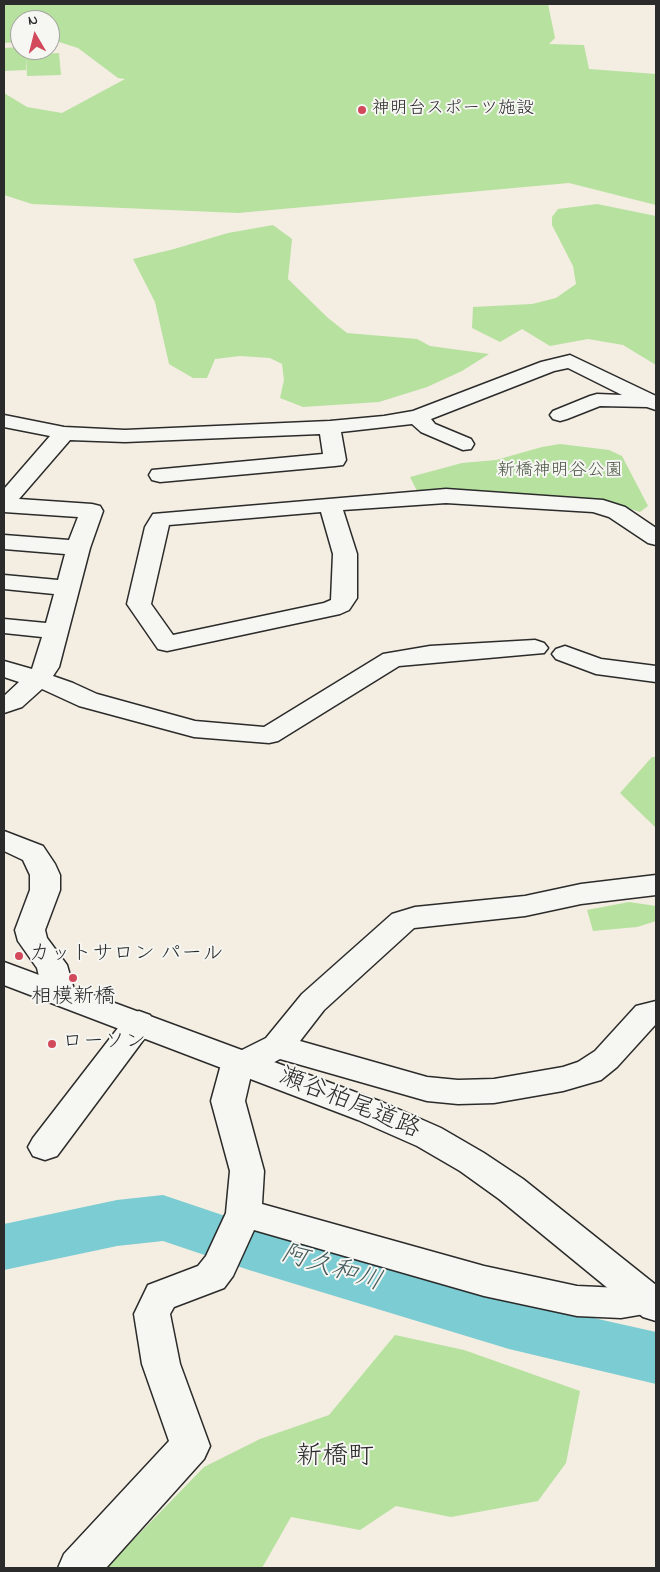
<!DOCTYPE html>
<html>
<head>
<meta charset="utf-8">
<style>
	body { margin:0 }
	#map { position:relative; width:660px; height:1572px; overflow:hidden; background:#f4ede1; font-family:"Indie Flower",sans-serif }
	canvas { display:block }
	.frame { position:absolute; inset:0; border:5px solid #2b2b2b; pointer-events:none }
	.north { position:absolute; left:10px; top:10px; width:50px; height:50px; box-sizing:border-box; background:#f6f6f2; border:1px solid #a5a5a2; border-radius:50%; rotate:352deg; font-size:14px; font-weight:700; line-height:20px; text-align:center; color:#2b2b2b }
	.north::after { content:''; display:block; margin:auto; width:18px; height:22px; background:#d1495b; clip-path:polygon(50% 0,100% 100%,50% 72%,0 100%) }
</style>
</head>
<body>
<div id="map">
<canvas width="660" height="1572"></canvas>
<div class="frame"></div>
<div class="north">N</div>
</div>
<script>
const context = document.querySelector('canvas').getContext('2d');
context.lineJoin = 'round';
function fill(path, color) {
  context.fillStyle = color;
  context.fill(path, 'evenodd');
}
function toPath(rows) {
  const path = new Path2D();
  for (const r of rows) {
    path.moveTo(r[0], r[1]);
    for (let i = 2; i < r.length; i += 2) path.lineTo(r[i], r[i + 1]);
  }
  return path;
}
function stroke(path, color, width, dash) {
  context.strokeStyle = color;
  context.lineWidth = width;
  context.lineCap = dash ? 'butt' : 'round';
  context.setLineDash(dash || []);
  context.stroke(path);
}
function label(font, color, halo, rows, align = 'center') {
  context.font = font + ' "Indie Flower","Klee One",sans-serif';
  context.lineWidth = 4;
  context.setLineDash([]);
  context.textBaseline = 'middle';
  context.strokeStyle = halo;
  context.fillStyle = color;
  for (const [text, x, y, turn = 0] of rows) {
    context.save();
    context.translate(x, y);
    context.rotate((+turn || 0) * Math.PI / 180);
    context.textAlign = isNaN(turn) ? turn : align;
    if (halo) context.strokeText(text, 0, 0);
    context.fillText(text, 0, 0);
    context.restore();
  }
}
fill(toPath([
	[4,4,548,4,555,38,549,44,584,45,589,69,656,74,656,205,569,183,238,213,32,204,4,195,4,93,27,107,62,113,125,79,118,78,78,48,56,41,50,41,50,20,20,20,20,42,4,43],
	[20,47,20,50,26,50,26,55,59,53,61,75,27,76,26,56,26,70,4,71,4,48],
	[597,204,656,216,656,365,623,345,588,339,550,346,522,329,500,342,472,328,473,307,532,304,556,298,576,284,573,266,552,225,552,217,558,209],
	[273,225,292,239,288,279,328,318,347,333,417,339,430,346,489,354,462,371,427,387,379,402,303,407,280,398,284,380,282,364,270,358,240,356,215,359,207,378,193,378,169,364,155,302,133,259,174,249,228,233],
	[560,444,609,450,622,456,648,506,640,512,608,502,418,493,410,477,462,463,496,460,542,447],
	[652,757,656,757,656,828,620,793],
	[629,902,656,906,656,921,637,927,593,931,587,910],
	[395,1335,464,1350,580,1391,566,1463,538,1501,451,1517,396,1506,360,1530,291,1517,262,1568,106,1568,204,1467,260,1439,329,1415]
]), '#b6e19f');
fill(toPath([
	[163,1195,249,1224,509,1299,656,1332,656,1384,509,1349,249,1270,163,1241,117,1246,4,1270,4,1224,117,1200,163,1195]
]), '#7bccd3');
const minor = toPath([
	[570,355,656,396,656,410,647,407,600,406,567,419,560,421,553,419,550,415,553,411,590,396,597,394,622,395,568,368,554,371,431,419,435,424,471,439,474,444,471,449,463,450,421,432,412,424,341,432,346,460,343,465,335,466,160,482,152,480,149,475,152,470,323,454,320,434,125,442,70,440,19,499,92,504,100,506,103,511,90,548,59,667,53,676,73,683,97,694,195,721,264,727,383,654,430,646,535,640,544,643,548,648,544,653,399,666,278,741,269,743,194,737,79,706,42,689,22,707,4,713,4,696,19,682,4,677,4,661,32,669,42,637,4,633,4,619,46,623,54,594,4,589,4,575,58,580,65,554,4,549,4,535,69,540,78,517,4,512,4,489,50,436,4,427,4,415,64,427,125,430,330,421,384,416,413,411,541,362,570,355],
	[446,489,603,500,625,507,656,528,656,545,648,543,609,517,593,512,446,503,343,510,357,554,357,598,349,610,340,614,167,651,158,649,127,604,145,527,153,514,446,489],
	[321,512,333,554,331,600,324,603,173,635,151,604,169,525,321,512],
	[565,646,601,659,656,666,656,682,596,674,556,659,552,654,556,649,565,646],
	[4,831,43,846,55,864,60,875,60,890,45,930,47,938,67,965,75,993,70,1001,59,1004,48,1001,43,993,37,968,18,941,15,930,30,890,30,875,23,860,4,851,4,831],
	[656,875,656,895,581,904,525,916,414,928,324,1010,300,1041,427,1077,458,1080,494,1079,563,1067,578,1062,595,1051,636,1006,656,1001,656,1024,617,1067,601,1080,563,1091,494,1103,458,1104,427,1101,280,1059,251,1075,245,1101,264,1171,262,1204,484,1266,577,1286,621,1288,648,1284,656,1286,656,1312,621,1318,577,1316,484,1296,254,1230,233,1276,224,1288,174,1307,170,1314,180,1364,210,1446,204,1459,106,1568,58,1568,64,1554,169,1441,142,1364,134,1314,148,1285,198,1266,206,1256,226,1213,230,1171,211,1101,220,1068,224,1059,266,1038,302,994,392,914,415,907,525,896,581,884,656,875],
	[139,1011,150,1015,155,1023,150,1031,57,1156,45,1160,33,1156,28,1147,33,1138,128,1015,139,1011]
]);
const secondary = toPath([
	[4,962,382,1102,441,1128,484,1153,523,1179,656,1285,656,1321,643,1317,499,1199,460,1171,417,1146,358,1120,4,985,4,962]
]);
stroke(minor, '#2b2b2b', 3);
stroke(secondary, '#2b2b2b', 3);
fill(minor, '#f6f6f2');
fill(secondary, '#f6f6f2');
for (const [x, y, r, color] of [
	[362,110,5,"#d1495b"],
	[19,956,5,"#d1495b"],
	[73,978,5,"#d1495b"],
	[52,1044,5,"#d1495b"]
]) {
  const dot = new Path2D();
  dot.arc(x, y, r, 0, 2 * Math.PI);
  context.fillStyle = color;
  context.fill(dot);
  stroke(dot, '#f6f6f2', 2);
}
label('18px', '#2b2b2b', '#f6f6f2', [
	["神明台スポーツ施設",372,110]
], 'left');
label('18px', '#4e5848', '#f6f6f2', [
	["新橋神明谷公園",560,472]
]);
label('21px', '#2b2b2b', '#f6f6f2', [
	["カットサロン パール",29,956],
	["相模新橋",73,999,"center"],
	["ローソン",62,1044]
], 'left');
label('25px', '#2b2b2b', '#f6f6f2', [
	["瀬谷柏尾道路",349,1105,22]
]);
label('italic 26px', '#435b5d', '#f6f6f2', [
	["阿久和川",331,1270,17]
]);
label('26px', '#2b2b2b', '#f6f6f2', [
	["新橋町",335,1459]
]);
</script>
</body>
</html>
